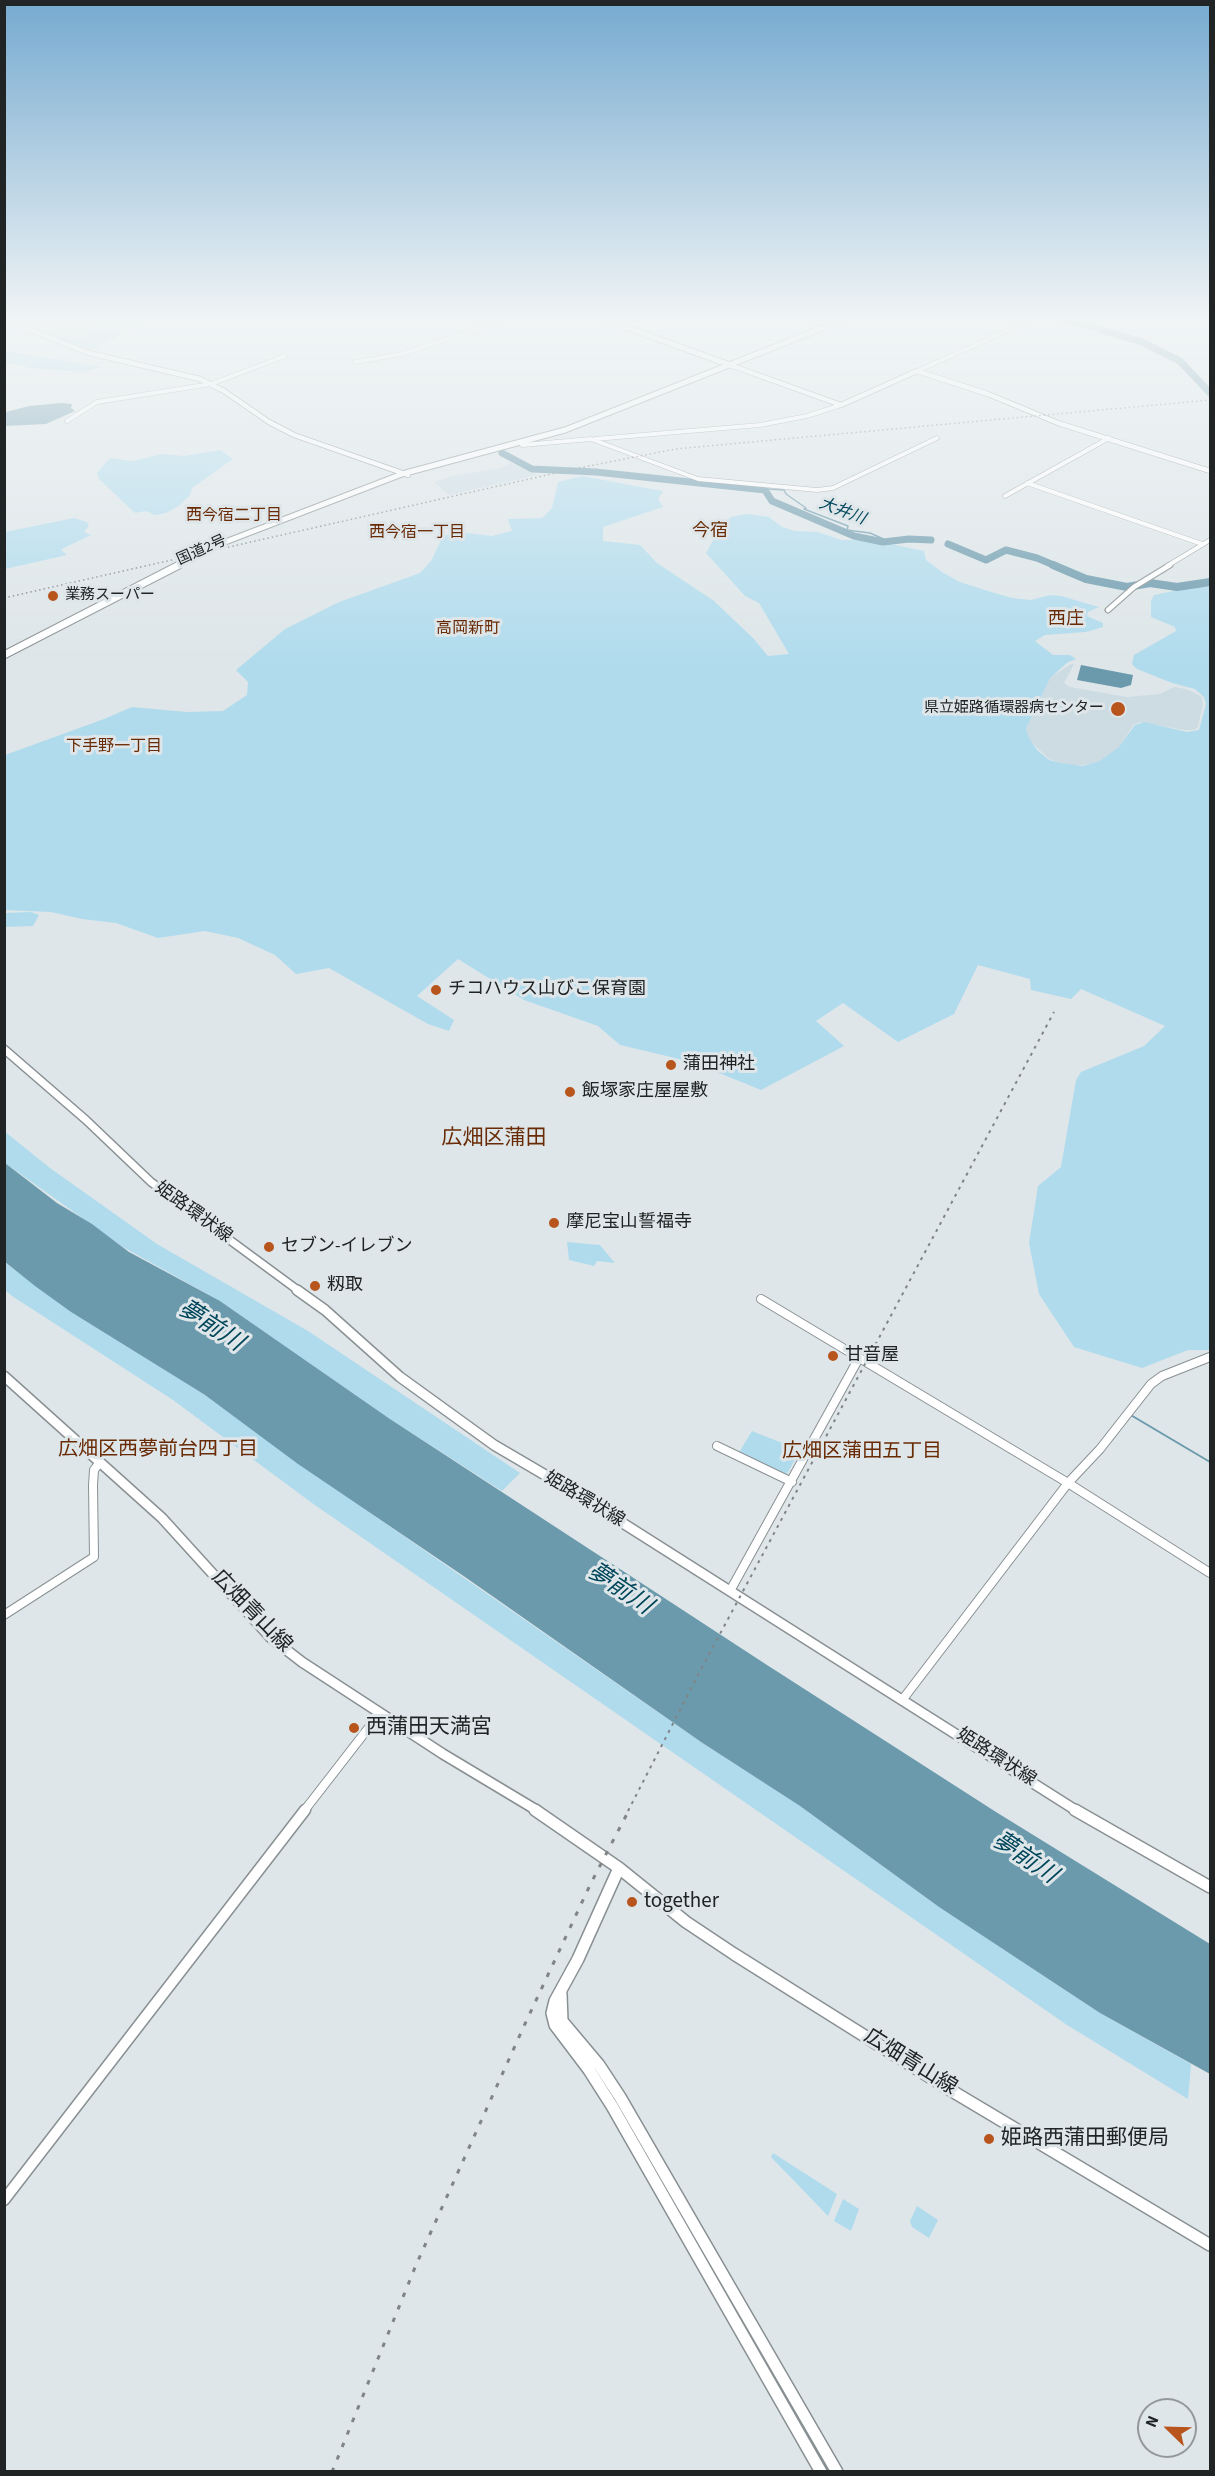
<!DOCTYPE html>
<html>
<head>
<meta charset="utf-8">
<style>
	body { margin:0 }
	#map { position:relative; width:1215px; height:2476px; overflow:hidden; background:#dee6e9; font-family:"Source Sans 3",sans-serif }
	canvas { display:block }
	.frame { position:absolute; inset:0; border:6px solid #212425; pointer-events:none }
	.north { position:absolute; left:1137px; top:2398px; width:60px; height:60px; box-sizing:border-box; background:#dee6e9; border:2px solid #92989b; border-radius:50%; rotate:293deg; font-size:16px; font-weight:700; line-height:24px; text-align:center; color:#212425 }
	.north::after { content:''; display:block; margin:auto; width:21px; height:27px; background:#b8551d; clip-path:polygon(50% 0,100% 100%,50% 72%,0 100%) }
</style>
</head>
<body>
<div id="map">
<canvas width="1215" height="2476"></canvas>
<div class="frame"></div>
<div class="north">N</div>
</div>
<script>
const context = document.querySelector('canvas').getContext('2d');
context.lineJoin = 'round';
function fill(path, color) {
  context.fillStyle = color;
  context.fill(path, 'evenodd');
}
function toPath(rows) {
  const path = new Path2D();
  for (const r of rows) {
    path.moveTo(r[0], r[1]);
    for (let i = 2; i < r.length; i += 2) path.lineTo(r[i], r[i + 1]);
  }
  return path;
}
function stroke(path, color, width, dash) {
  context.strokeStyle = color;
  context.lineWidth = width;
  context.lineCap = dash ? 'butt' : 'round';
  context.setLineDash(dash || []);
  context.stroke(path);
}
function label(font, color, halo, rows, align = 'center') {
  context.font = font + ' "Source Sans 3","Noto Sans JP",sans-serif';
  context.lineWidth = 6;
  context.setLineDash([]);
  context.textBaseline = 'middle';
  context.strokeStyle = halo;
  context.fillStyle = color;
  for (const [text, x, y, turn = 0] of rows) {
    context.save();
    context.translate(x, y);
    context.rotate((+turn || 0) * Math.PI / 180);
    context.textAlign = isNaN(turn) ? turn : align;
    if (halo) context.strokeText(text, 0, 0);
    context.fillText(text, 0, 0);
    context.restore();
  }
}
fill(toPath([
	[22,317,155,317,92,349,82,348,23,324],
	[511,463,538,475,449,495,434,482,452,476,501,468],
	[1071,664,1074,664,1064,683,1070,687,1127,697,1160,694,1174,687,1186,689,1201,696,1203,704,1198,727,1194,730,1184,730,1140,722,1133,725,1118,750,1099,762,1084,765,1066,765,1049,759,1029,740,1026,729,1049,678]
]), '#cddce3');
fill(toPath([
	[93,317,151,317,135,326,131,323,108,328],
	[107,329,113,334,122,334,92,349,82,348,56,338,62,336,68,339,82,340,98,331],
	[5,351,11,352,102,367,82,372,31,368,5,362],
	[220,450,233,459,192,488,190,495,180,505,166,513,155,515,146,511,135,513,99,479,97,473,110,458,133,461,162,454,184,456],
	[582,476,663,491,658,499,663,507,603,527,603,541,640,545,657,563,714,601,753,638,768,656,789,654,759,603,745,596,706,553,722,524,731,517,747,514,769,517,782,527,795,531,818,532,841,540,872,540,924,551,926,560,942,572,960,582,988,591,1012,598,1031,600,1050,595,1061,596,1099,607,1088,612,1087,616,1103,623,1103,627,1086,632,1045,635,1035,641,1053,655,1070,655,1076,659,1068,662,1050,678,1026,729,1029,738,1037,750,1049,760,1061,763,1083,766,1100,761,1119,747,1135,725,1144,722,1187,732,1199,730,1206,704,1204,697,1195,689,1172,683,1137,669,1132,664,1134,655,1176,631,1175,627,1151,617,1151,601,1154,595,1197,586,1210,587,1210,1350,1188,1350,1142,1368,1074,1347,1039,1294,1029,1243,1038,1186,1061,1167,1076,1080,1081,1072,1144,1046,1165,1026,1081,989,1071,999,1031,990,1030,979,978,965,954,1014,898,1042,843,1003,816,1021,844,1046,761,1090,692,1062,620,1045,598,1026,524,1000,458,959,417,996,454,1020,449,1031,428,1024,329,968,296,974,275,955,238,938,205,931,158,938,116,923,82,919,51,912,5,910,5,755,104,719,132,707,187,712,223,711,247,695,248,682,236,670,285,629,339,602,420,573,431,561,443,536,458,532,492,536,512,531,508,519,542,518,552,508,558,482],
	[74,518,87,522,89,526,84,532,91,535,64,548,61,550,67,555,5,569,5,532],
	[31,912,39,915,33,926,5,927,5,913],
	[4,1131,50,1168,157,1244,308,1331,520,1473,502,1491,390,1419,220,1301,123,1247,5,1163],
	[567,1242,600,1245,615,1263,597,1261,594,1266,569,1260],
	[4,1262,71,1312,205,1395,330,1485,701,1742,800,1806,939,1907,1100,2013,1191,2064,1188,2099,1067,2025,312,1503,173,1400,12,1296,5,1290],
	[752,1431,800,1450,787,1474,738,1454],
	[773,2153,837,2194,828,2216,771,2157],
	[843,2199,859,2209,851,2231,834,2221],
	[917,2206,938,2220,929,2238,912,2227,910,2221]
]), '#b0dbed');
fill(toPath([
	[61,403,72,404,71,408,75,411,46,424,5,426,6,412,29,406],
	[1081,665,1133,675,1131,685,1121,688,1077,680],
	[5,1163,57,1203,92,1224,129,1252,220,1301,390,1419,767,1665,996,1812,1210,1944,1210,2074,1100,2013,939,1907,800,1806,701,1742,465,1577,298,1464,205,1395,71,1312,35,1286,5,1262]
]), '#6c9aad');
stroke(toPath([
	[767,489,784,490,786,494,806,508,804,509,848,526,847,530,870,533,888,541]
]), '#6c9aad', 1.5);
stroke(toPath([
	[1129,1414,1210,1462]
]), '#6c9aad', 2);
stroke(toPath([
	[1058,317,1142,342,1180,361,1210,393],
	[502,453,532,469,596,472,765,490,772,501,854,536,883,542,909,539,931,540],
	[948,544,986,560,1006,550,1037,558,1056,566]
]), '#6c9aad', 7);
stroke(toPath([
	[1053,565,1086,579,1127,587,1150,583,1177,587,1210,582]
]), '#6c9aad', 8);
const tertiaryFar3 = toPath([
	[610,321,623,317],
	[355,362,402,354,514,317],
	[917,371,1038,317],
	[67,421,97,402,211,384,285,356],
	[595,439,760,425,807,416,841,405],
	[522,445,591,439,698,479,817,490,833,488,937,438],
	[1027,483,1202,544],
	[1005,496,1109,438],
	[1167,566,1210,540]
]);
const tertiaryFar2 = toPath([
	[1108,610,1134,587,1170,565]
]);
const tertiaryFar1 = toPath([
	[761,1299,1068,1483,1210,1573],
	[717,1446,792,1482],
	[730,1591,859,1358],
	[4,1615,94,1557,93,1485,94,1470,100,1462],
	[903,1699,1068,1483,1100,1449,1151,1384,1162,1376,1210,1357],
	[304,1811,380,1713]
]);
const tertiary = toPath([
	[4,2200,305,1810]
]);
const secondaryFar3 = toPath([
	[4,320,89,353,200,379,224,391,269,422,294,435,408,475],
	[730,365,841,405,917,371,988,394,1058,423,1210,471]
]);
const secondaryFar2 = toPath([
	[4,1049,86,1120,151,1182,299,1291]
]);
const secondaryFar1 = toPath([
	[297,1290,325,1310,400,1377,494,1445,569,1489,1077,1811],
	[4,1376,162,1518,271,1638,302,1662,443,1754,538,1811]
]);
const secondary = toPath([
	[535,1810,619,1868,686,1922,734,1954,957,2094,1210,2245],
	[1075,1810,1210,1887],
	[619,1868,578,1959,555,2001,552,2013,555,2025,589,2070,612,2106,821,2472],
	[561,1994,562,2021,599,2065,620,2097,837,2472]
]);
const primary = toPath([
	[598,317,730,365]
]);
const trunkFar1 = toPath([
	[194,554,402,474,565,430,850,317],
	[176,566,192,558]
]);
const trunk = toPath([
	[4,655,179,565]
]);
stroke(tertiaryFar3, '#899093', 5);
stroke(tertiaryFar2, '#899093', 7);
stroke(tertiaryFar1, '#899093', 10);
stroke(tertiary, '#899093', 13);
stroke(secondaryFar3, '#899093', 6);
stroke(secondaryFar2, '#899093', 10);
stroke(secondaryFar1, '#899093', 12);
stroke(secondary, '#899093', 14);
stroke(primary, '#899093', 7);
stroke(trunkFar1, '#899093', 7);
stroke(trunk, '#899093', 9);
stroke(tertiaryFar3, '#fff', 4);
stroke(tertiaryFar2, '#fff', 4.5);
stroke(tertiaryFar1, '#fff', 8);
stroke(tertiary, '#fff', 10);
stroke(secondaryFar3, '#fff', 4.5);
stroke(secondaryFar2, '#fff', 7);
stroke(secondaryFar1, '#fff', 9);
stroke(secondary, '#fff', 11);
stroke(primary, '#fff', 5);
stroke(trunkFar1, '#fff', 5);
stroke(trunk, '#fff', 7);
stroke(toPath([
	[4,598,569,470,675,449,1210,400]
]), '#7f8587', 1.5, [1.5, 3]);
stroke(toPath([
	[628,1811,699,1673,1054,1012]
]), '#7f8587', 2, [3, 5]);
stroke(toPath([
	[332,2472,416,2265,524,2026,591,1883,629,1810]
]), '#7f8587', 3, [4.5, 9]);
const trunkBridge = toPath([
	[192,558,211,549],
	[180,560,194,554]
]);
stroke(trunkBridge, '#899093', 7, []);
stroke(trunkBridge, '#fff', 5);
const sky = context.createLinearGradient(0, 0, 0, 664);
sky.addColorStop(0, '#76aad0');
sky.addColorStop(0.48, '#f0f4f5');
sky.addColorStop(1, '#f0f4f500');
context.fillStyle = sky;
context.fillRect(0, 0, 1215, 664);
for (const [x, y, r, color] of [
	[53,596,6,"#b8551d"],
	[1118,709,8,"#b8551d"],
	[436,990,6,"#b8551d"],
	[671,1065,6,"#b8551d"],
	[570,1092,6,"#b8551d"],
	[554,1223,6,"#b8551d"],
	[269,1247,6,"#b8551d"],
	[315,1286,6,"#b8551d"],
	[833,1356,6,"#b8551d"],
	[354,1728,6,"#b8551d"],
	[632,1902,6,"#b8551d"],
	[989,2139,6,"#b8551d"]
]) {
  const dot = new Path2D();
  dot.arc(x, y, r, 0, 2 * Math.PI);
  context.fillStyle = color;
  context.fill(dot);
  stroke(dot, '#dee6e9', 2);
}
label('15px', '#212425', '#dee6e9', [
	["国道2号",202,551,-24]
]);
label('15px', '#212425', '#dee6e9', [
	["業務スーパー",65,596],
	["県立姫路循環器病センター",1104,709,"right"]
], 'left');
label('italic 16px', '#00465b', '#dee6e9', [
	["大井川",842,512,21]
]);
label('16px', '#692b05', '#dee6e9', [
	["西今宿二丁目",234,516],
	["西今宿一丁目",417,533],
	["高岡新町",468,629],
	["下手野一丁目",114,747]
]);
label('18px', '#692b05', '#dee6e9', [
	["今宿",710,532],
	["西庄",1066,620]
]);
label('18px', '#212425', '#dee6e9', [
	["チコハウス山びこ保育園",448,990],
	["蒲田神社",683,1065],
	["飯塚家庄屋屋敷",582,1092],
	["摩尼宝山誓福寺",566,1223],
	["セブン-イレブン",281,1247],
	["籾取",327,1286],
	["甘音屋",845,1356]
], 'left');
label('18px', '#212425', '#dee6e9', [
	["姫路環状線",193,1213,36],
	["姫路環状線",584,1500,31],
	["姫路環状線",996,1758,33]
]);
label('20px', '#692b05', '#dee6e9', [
	["広畑区西夢前台四丁目",158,1451],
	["広畑区蒲田五丁目",862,1453]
]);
label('21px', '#692b05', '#dee6e9', [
	["広畑区蒲田",494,1139]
]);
label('21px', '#212425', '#dee6e9', [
	["広畑青山線",251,1612,46],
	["広畑青山線",910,2063,32]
]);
label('21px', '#212425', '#dee6e9', [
	["西蒲田天満宮",366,1728],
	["together",644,1902],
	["姫路西蒲田郵便局",1001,2139]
], 'left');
label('italic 24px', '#00465b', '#dee6e9', [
	["夢前川",210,1327,33],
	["夢前川",619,1590,34],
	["夢前川",1024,1859,34]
]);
</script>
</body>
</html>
